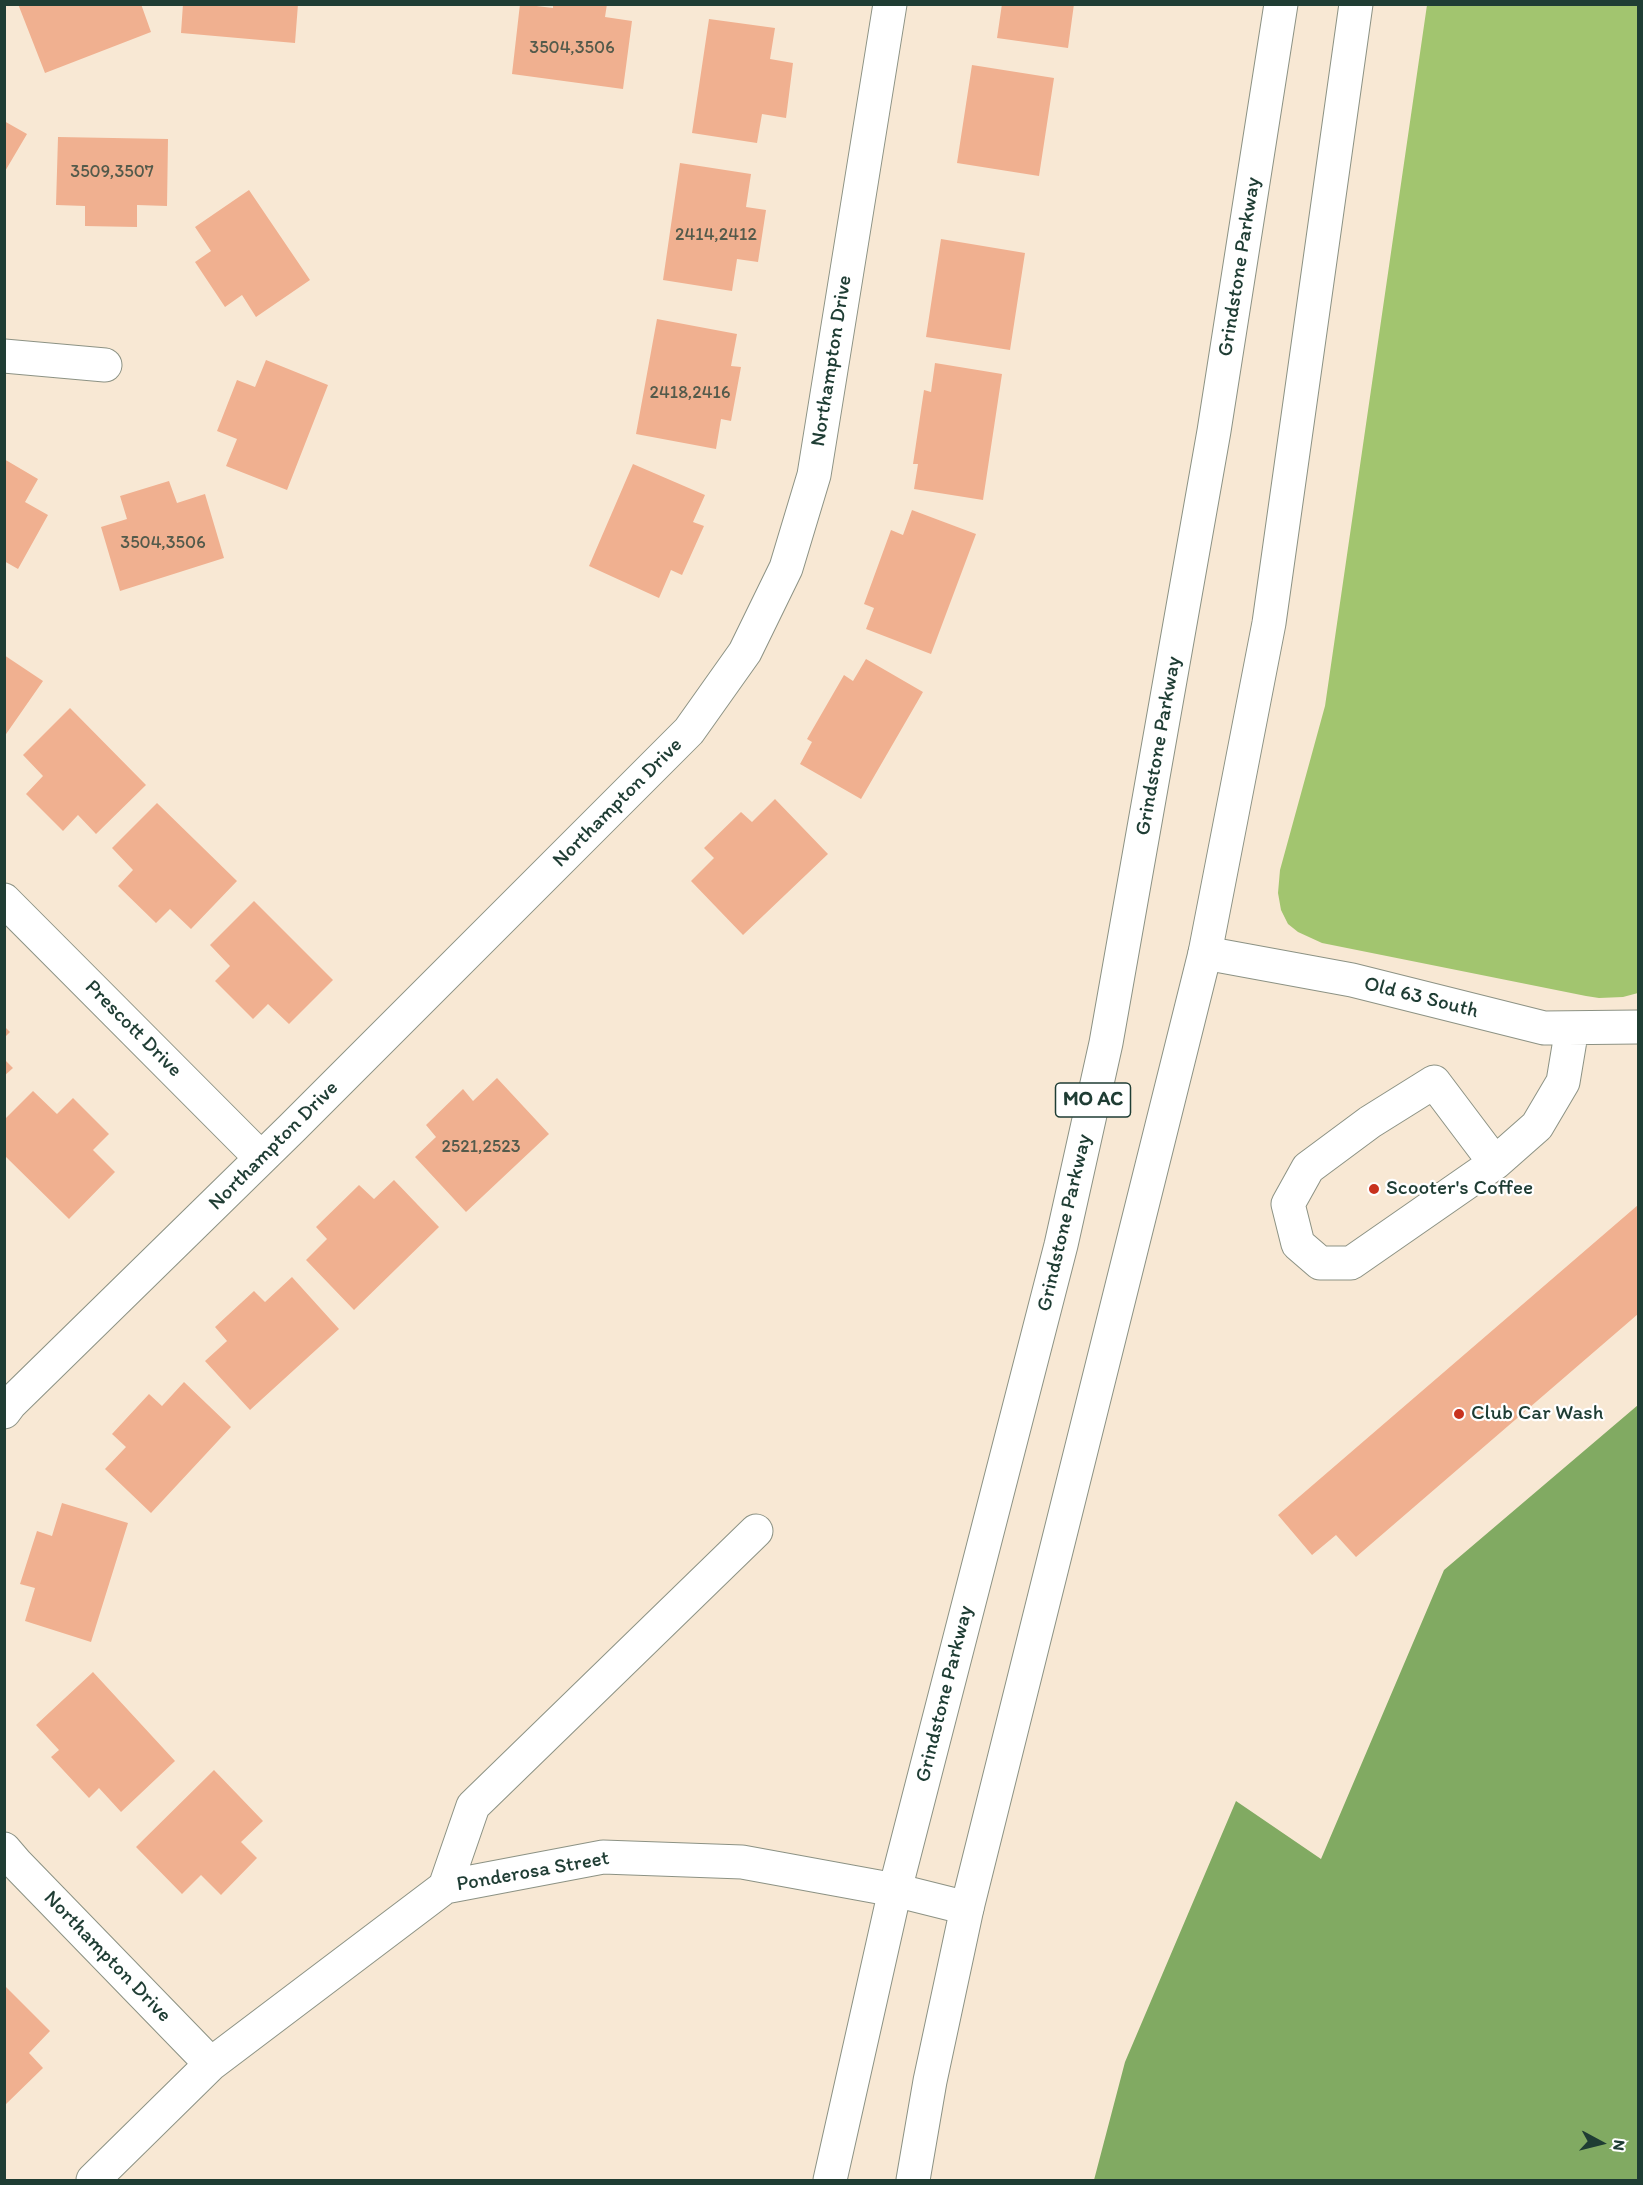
<!DOCTYPE html>
<html>
<head>
<meta charset="utf-8">
<style>
	body { margin:0 }
	#map { position:relative; width:1643px; height:2185px; overflow:hidden; background:#f8e8d4; font-family:Itim,sans-serif }
	canvas { display:block }
	.frame { position:absolute; inset:0; border:6px solid #1f3d34; pointer-events:none }
	.north { position:absolute; left:1571px; top:2113px; width:60px; height:60px; -webkit-text-stroke:4px #fff; paint-order:stroke; rotate:97deg; font-size:16px; font-weight:700; line-height:24px; text-align:center; color:#1f3d34 }
	.north::after { content:''; display:block; margin:auto; width:21px; height:27px; background:#1f3d34; clip-path:polygon(50% 0,100% 100%,50% 72%,0 100%) }
</style>
</head>
<body>
<div id="map">
<canvas width="1643" height="2185"></canvas>
<div class="frame"></div>
<div class="north">N</div>
</div>
<script>
const context = document.querySelector('canvas').getContext('2d');
context.lineJoin = 'round';
function fill(path, color) {
  context.fillStyle = color;
  context.fill(path, 'evenodd');
}
function toPath(rows) {
  const path = new Path2D();
  for (const r of rows) {
    path.moveTo(r[0], r[1]);
    for (let i = 2; i < r.length; i += 2) path.lineTo(r[i], r[i + 1]);
  }
  return path;
}
function stroke(path, color, width, dash) {
  context.strokeStyle = color;
  context.lineWidth = width;
  context.lineCap = dash ? 'butt' : 'round';
  context.setLineDash(dash || []);
  context.stroke(path);
}
function label(font, color, halo, rows, align = 'center') {
  context.font = font + ' Itim,sans-serif';
  context.lineWidth = 4.5;
  context.setLineDash([]);
  context.textBaseline = 'middle';
  context.strokeStyle = halo;
  context.fillStyle = color;
  for (const [text, x, y, turn = 0] of rows) {
    context.save();
    context.translate(x, y);
    context.rotate((+turn || 0) * Math.PI / 180);
    context.textAlign = isNaN(turn) ? turn : align;
    if (halo) context.strokeText(text, 0, 0);
    context.fillText(text, 0, 0);
    context.restore();
  }
}
fill(toPath([
	[1427,5,1638,5,1638,993,1623,997,1599,998,1586,996,1322,943,1298,932,1288,924,1281,910,1278,893,1280,870,1325,706]
]), '#a2c56f');
fill(toPath([
	[1638,1405,1638,2180,1094,2180,1125,2062,1236,1801,1321,1859,1444,1570]
]), '#81aa62');
fill(toPath([
	[18,4,141,4,151,32,45,73],
	[183,4,298,4,295,43,181,33],
	[520,4,553,8,553,4,607,4,605,17,632,21,623,89,512,74],
	[1002,4,1074,4,1068,48,997,38],
	[709,19,775,28,770,59,793,63,786,118,762,114,757,143,692,133],
	[972,65,1054,78,1039,176,957,163],
	[4,121,27,134,4,173],
	[58,137,168,139,167,206,137,205,137,227,85,226,85,206,56,205],
	[680,163,751,174,746,207,766,210,758,262,737,259,732,291,663,280],
	[249,190,310,280,256,317,242,295,225,307,195,262,211,251,195,227],
	[941,239,1025,253,1010,350,926,337],
	[657,319,737,334,731,366,741,367,731,421,721,419,716,449,636,434],
	[266,360,328,385,287,490,226,466,237,439,217,431,237,380,255,387],
	[935,363,1002,374,983,500,914,489,918,464,913,464,924,390,931,392],
	[4,459,38,479,25,502,48,515,18,569,4,561],
	[633,464,705,495,693,522,704,526,682,575,671,570,659,598,589,566],
	[169,481,177,503,205,494,224,558,120,591,101,527,127,519,120,496],
	[912,510,976,534,931,654,866,629,874,608,864,604,891,530,903,535],
	[4,655,43,681,4,737],
	[866,659,923,692,861,799,800,764,812,742,807,739,844,675,853,681],
	[70,708,146,785,96,834,78,815,63,831,26,794,43,776,23,755],
	[775,799,828,854,743,935,691,881,714,858,704,848,741,812,752,822],
	[157,803,237,881,191,929,170,909,156,923,118,886,133,870,112,848],
	[254,901,333,980,289,1024,268,1004,253,1019,215,981,230,966,210,945],
	[4,1026,10,1032,4,1038],
	[4,1059,13,1068,4,1076],
	[497,1078,549,1134,466,1212,415,1157,436,1137,426,1125,463,1089,473,1101],
	[33,1091,57,1114,73,1098,109,1134,93,1150,115,1172,69,1219,4,1155,4,1120],
	[394,1180,439,1227,354,1310,306,1260,327,1239,316,1227,359,1185,374,1199],
	[1638,1205,1638,1314,1356,1557,1336,1535,1312,1555,1278,1515],
	[292,1277,339,1329,250,1410,205,1361,227,1341,215,1327,254,1291,265,1302],
	[184,1382,231,1427,151,1513,105,1469,126,1447,112,1434,149,1394,162,1406],
	[62,1503,128,1523,91,1642,25,1621,35,1588,20,1584,37,1531,52,1536],
	[93,1672,175,1761,121,1812,99,1788,89,1798,51,1757,59,1750,36,1725],
	[214,1770,263,1821,241,1842,257,1858,221,1895,201,1875,182,1894,136,1847],
	[4,1985,50,2031,29,2053,43,2068,4,2106]
]), '#f0b090');
const minor = toPath([
	[4,356,105,365],
	[4,900,261,1158],
	[1205,953,1352,980,1544,1028,1638,1027],
	[1495,1163,1434,1082,1370,1122,1308,1168,1288,1204,1298,1244,1320,1263,1351,1263,1495,1163,1537,1126,1563,1082,1572,1028],
	[4,1412,10,1404,292,1128,689,731,745,652,786,568,814,475,890,4],
	[4,1849,16,1863,211,2064],
	[445,1887,473,1806,756,1531],
	[93,2180,211,2064,445,1887,603,1857,742,1862,895,1890,967,1908]
]);
const major = toPath([
	[830,2180,895,1890,1061,1245,1106,1043,1214,431,1281,4],
	[913,2180,930,2081,967,1908,1205,953,1269,623,1356,4]
]);
stroke(minor, '#8c9284', 35);
stroke(major, '#8c9284', 35);
stroke(minor, '#fff', 33);
stroke(major, '#fff', 33);
for (const [x, y, r, color] of [
	[1374,1189,6,"#c8321e"],
	[1459,1414,6,"#c8321e"]
]) {
  const dot = new Path2D();
  dot.arc(x, y, r, 0, 2 * Math.PI);
  context.fillStyle = color;
  context.fill(dot);
  stroke(dot, '#fff', 2);
}
label('18px', '#535a4b', null, [
	["3504,3506",572,48],
	["3509,3507",112,172],
	["2414,2412",716,235],
	["2418,2416",690,393],
	["3504,3506",163,543],
	["2521,2523",481,1147]
]);
for (const [x, y, w] of [
	[1093,1100,75]
]) {
  const box = new Path2D();
  box.roundRect(x - w / 2, y - 17, w, 34, 4.5);
  context.fillStyle = '#fff';
  context.fill(box);
  stroke(box, '#1f3d34', 1.5);
}
label('bold 20px', '#1f3d34', null, [
	["MO AC",1093,1100]
]);
label('21px', '#1f3d34', '#fff', [
	["Grindstone Parkway",1240,267,-81],
	["Northampton Drive",832,361,-81],
	["Grindstone Parkway",1159,746,-80],
	["Northampton Drive",618,803,-45],
	["Old 63 South",1421,998,14],
	["Prescott Drive",133,1029,45],
	["Northampton Drive",274,1146,-45],
	["Grindstone Parkway",1065,1223,-77],
	["Grindstone Parkway",945,1694,-76],
	["Ponderosa Street",533,1872,-10],
	["Northampton Drive",107,1957,46]
]);
label('21px', '#1f3d34', '#fff', [
	["Scooter's Coffee",1386,1189],
	["Club Car Wash",1471,1414]
], 'left');
</script>
</body>
</html>
